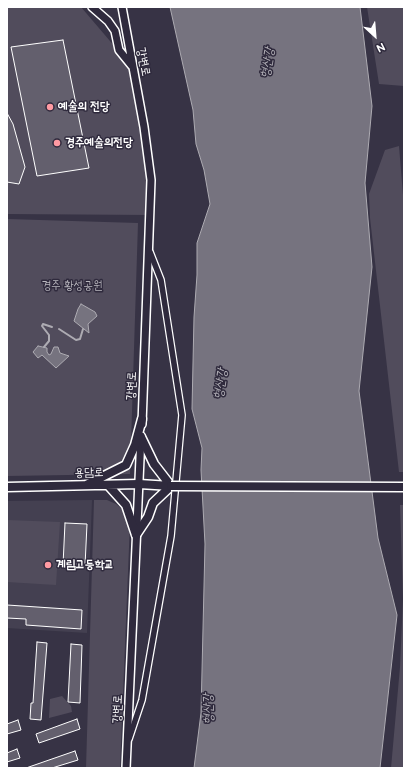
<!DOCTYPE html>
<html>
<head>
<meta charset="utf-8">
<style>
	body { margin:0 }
	#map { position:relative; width:411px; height:775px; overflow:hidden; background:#373345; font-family:"Balsamiq Sans",sans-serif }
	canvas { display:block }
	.frame { position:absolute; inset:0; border:8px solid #fff; pointer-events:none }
	.north { position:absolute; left:355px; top:16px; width:40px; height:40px; -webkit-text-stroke:3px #2f2a3d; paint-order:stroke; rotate:154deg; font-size:11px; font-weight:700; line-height:16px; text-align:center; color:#fff }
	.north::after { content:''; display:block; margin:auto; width:14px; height:18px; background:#fff; clip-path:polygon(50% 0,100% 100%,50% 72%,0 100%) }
</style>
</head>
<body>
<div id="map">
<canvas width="411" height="775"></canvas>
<div class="frame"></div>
<div class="north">N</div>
</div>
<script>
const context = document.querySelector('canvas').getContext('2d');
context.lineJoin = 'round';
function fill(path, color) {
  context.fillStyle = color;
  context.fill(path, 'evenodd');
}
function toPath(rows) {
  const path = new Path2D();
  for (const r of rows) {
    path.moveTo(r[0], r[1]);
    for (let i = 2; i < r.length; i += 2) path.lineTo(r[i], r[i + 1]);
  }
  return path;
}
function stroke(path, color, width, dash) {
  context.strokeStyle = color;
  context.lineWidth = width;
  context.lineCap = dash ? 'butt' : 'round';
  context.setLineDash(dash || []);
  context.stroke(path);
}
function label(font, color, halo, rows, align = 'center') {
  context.font = font + ' "Balsamiq Sans","Poor Story",sans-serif';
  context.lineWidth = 3;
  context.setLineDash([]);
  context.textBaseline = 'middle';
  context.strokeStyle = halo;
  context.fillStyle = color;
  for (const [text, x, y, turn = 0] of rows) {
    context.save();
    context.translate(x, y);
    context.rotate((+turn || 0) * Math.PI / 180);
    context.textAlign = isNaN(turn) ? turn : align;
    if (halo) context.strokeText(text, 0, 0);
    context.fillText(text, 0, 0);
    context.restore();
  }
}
fill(toPath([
	[92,500,87,633,7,628,7,501]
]), '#444051');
fill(toPath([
	[7,7,81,7,133,68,151,215,7,214],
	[367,7,404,7,404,86,379,84],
	[399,146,404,207,404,472,399,472,370,218,369,194,385,150],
	[7,219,138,223,130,474,7,476],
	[94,500,107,500,116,504,123,510,130,523,120,768,86,768],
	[400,505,404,505,404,768,391,768,400,667,403,599],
	[7,520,60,522,56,585,7,582],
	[62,696,71,706,72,712,49,718,50,699]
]), '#514c5c');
const water = toPath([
	[170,7,360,7,372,106,365,183,372,267,359,391,378,538,397,615,380,768,194,768,201,713,205,544,201,470,202,448,192,409,194,317,197,275,197,243,210,204,204,170,196,144,193,110,170,7],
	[81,304,95,312,97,316,88,324,89,333,74,321,78,309,81,304],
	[38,346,47,348,47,352,49,355,51,354,54,347,58,347,60,353,69,356,56,368,42,355,38,358,33,352,38,346]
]);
fill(water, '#76737f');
stroke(water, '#adabb2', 1);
stroke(toPath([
	[59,329,76,340,80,339,83,329],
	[44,347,49,341,49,335,42,326,43,324,52,327]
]), '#adabb2', 2);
const building = toPath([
	[63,40,89,168,37,176,11,47,63,40],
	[7,113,13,124,25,167,19,184,7,182,7,113],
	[65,523,87,524,85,566,63,565,65,523],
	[7,605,82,610,81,629,26,625,26,619,7,618,7,605],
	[37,642,47,643,41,720,30,719,31,703,33,703,37,642],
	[71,644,82,645,80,703,68,702,71,644],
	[77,719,80,729,39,743,36,734,77,719],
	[18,720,21,730,7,734,7,724,18,720],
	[17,749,20,758,7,762,7,753,17,749],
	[75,751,78,760,52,768,26,768,75,751]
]);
fill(building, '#635f6d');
stroke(building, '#fff', 1);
const minor = toPath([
	[129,739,142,700,171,536,182,415,161,280,150,252]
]);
const tertiary = toPath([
	[92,7,108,21,115,31,119,50,132,66],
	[122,7,144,127,151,180,142,424],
	[126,768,141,436]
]);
const secondary = toPath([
	[141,437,154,464,171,486],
	[86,485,126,465,135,445,142,419],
	[108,485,126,505,136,535],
	[7,487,139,484,171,486],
	[136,535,148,517,153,503,171,486]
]);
stroke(minor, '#fff', 8);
stroke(tertiary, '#fff', 10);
stroke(secondary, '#fff', 11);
stroke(minor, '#2f2a3d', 5.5);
stroke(tertiary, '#2f2a3d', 7);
stroke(secondary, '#2f2a3d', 8);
const secondaryBridge = toPath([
	[171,486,404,487]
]);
stroke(secondaryBridge, '#fff', 11, []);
stroke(secondaryBridge, '#2f2a3d', 8);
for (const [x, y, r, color] of [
	[50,107,4,"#ff9aa2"],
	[57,143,4,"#ff9aa2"],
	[48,565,4,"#ff9aa2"]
]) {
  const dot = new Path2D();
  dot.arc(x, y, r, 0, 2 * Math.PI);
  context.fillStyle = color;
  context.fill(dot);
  stroke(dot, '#2f2a3d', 1.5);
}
label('12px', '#fff', '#2f2a3d', [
	["강변로",143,62,79],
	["강변로",132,386,-87],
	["용담로",89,473,-1],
	["강변로",118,709,-88]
]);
label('bold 12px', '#fff', '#2f2a3d', [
	["예술의 전당",58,107],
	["경주예술의전당",65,143],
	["계림고등학교",56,565]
], 'left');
label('12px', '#b9b7be', '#2f2a3d', [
	["경주 황성공원",72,286]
]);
label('italic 13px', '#b4b2b9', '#2f2a3d', [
	["형산강",268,63,-81],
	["형산강",221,384,-82],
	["형산강",209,709,-92]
]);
</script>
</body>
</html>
